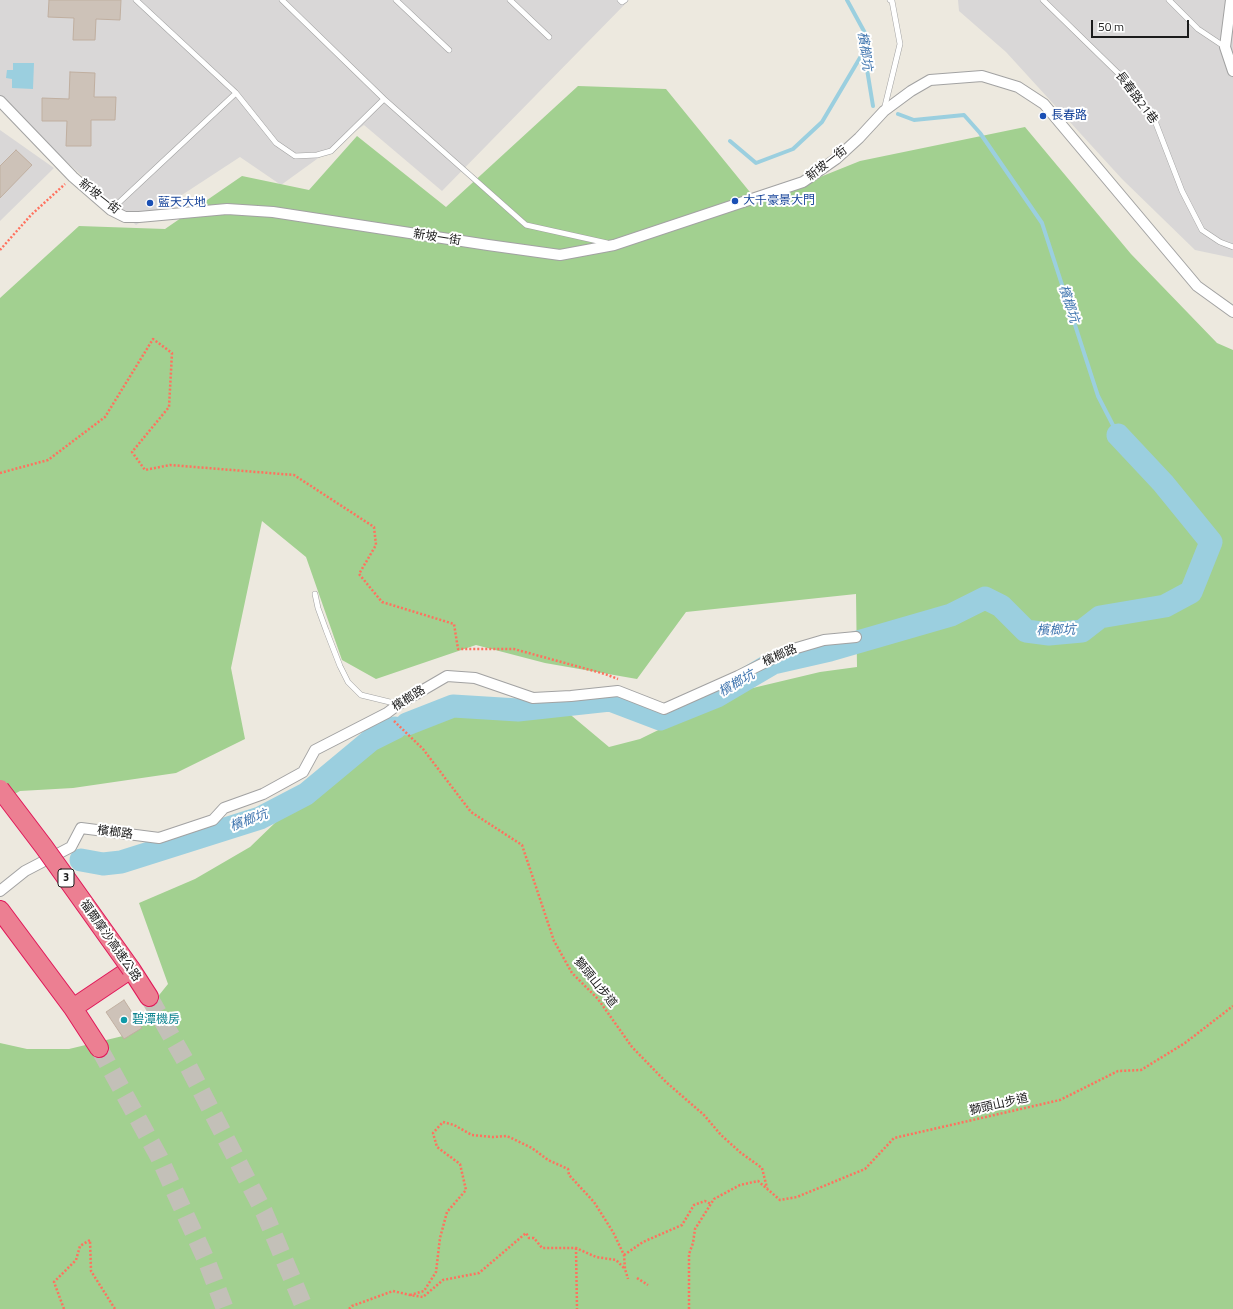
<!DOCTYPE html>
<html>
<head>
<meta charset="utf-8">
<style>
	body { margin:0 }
	#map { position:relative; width:1233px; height:1309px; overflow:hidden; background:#ede9df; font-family:"Titillium Web",sans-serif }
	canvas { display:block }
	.scale { position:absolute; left:1091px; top:20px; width:98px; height:18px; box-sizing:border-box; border:2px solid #1b1b1b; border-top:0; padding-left:5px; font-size:12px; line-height:14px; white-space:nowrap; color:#1b1b1b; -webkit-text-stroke:3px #fff; paint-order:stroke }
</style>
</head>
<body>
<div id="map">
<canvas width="1233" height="1309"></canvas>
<div class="scale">50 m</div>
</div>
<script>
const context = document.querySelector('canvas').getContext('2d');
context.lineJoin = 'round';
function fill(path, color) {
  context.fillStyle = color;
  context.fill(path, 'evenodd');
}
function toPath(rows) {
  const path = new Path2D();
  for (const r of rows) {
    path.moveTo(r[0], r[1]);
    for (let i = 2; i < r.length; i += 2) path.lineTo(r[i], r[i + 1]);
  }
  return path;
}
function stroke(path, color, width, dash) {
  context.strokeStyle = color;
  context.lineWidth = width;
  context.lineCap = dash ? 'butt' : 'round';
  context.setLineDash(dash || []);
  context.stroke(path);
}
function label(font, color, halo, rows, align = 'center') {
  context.font = font + ' "Titillium Web","Noto Sans TC",sans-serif';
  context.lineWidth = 4;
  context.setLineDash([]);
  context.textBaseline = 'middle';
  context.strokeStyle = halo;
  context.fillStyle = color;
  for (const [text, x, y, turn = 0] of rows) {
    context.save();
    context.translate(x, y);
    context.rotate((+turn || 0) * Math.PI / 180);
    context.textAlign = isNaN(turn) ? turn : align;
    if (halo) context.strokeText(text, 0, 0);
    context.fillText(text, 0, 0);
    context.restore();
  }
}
fill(toPath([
	[0,0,629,0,442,191,364,125,281,185,240,157,136,225,0,101],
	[958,0,1233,0,1233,258,1195,250,1122,179,1006,52,959,11],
	[0,130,54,168,0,221]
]), '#d9d7d7');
fill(toPath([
	[578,86,666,89,758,202,860,161,1025,127,1131,254,1217,343,1233,350,1233,1309,0,1309,0,1043,27,1049,69,1049,127,1035,168,984,139,903,195,879,250,847,306,793,420,707,525,709,566,711,609,747,640,739,736,692,820,672,857,667,856,594,686,612,637,679,545,663,476,645,376,679,342,660,306,557,262,521,231,668,245,739,176,773,73,788,20,791,0,802,0,298,79,226,165,229,242,176,309,190,357,136,446,207]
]), '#a2d090');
fill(toPath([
	[13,63,34,63,33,89,12,88,12,79,6,78,7,70,13,70]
]), '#9bcfdf');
stroke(toPath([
	[847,0,865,33,864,51,873,106],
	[898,114,914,120,964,115,980,133,1042,223,1098,396,1118,435],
	[730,141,756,163,793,149,822,122,864,51]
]), '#9bcfdf', 4);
stroke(toPath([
	[407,724,453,706,518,710,610,700,660,719,717,696,773,663,830,650,951,615,985,598,1001,606,1026,631,1049,634,1082,631,1100,617,1165,606,1191,592,1211,542,1163,483,1118,435],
	[81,860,103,864,121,862,260,818,306,794,371,740,395,728]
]), '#9bcfdf', 23);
const building = toPath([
	[49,0,121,0,120,20,96,19,95,40,73,40,74,18,48,17,49,0],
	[70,72,95,73,94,97,116,97,115,120,91,120,91,146,66,146,67,121,42,121,42,98,69,99,70,72],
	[16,150,32,165,0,198,0,166,16,150],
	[124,1000,142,1028,124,1039,106,1012,124,1000]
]);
fill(building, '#cdc2b8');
stroke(building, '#c0afa0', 1);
stroke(toPath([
	[149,997,186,1062,264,1212,305,1309],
	[99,1048,159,1157,207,1262,225,1309]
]), '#c3c0b8', 18, [18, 9]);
const lane = toPath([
	[136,0,236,93,276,143,295,156,317,155,331,151,384,99],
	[282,0,384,99,526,225,607,243],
	[396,0,449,50],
	[510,0,549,37],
	[620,0,622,2,625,0],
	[1043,0,1121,76,1155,121,1182,191,1202,230,1220,242,1233,247],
	[1169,0,1198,29,1225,47],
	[884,110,900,44,892,1,890,0],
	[111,210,236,93],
	[315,594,318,608,326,630,340,666,348,682,361,695,398,704]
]);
const street = toPath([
	[1231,0,1225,47,1233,71],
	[0,101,73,177,111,210,125,217,139,217,227,209,273,212,488,245,560,255,614,245,803,182,836,159,859,138,884,111,911,91,930,80,982,76,1018,87,1044,104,1197,286,1233,312],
	[0,891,25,871,71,847,81,828,159,838,213,820,224,808,263,794,303,772,315,750,387,713,399,704,447,676,475,678,533,698,571,696,618,691,664,709,738,676,790,650,824,640,856,637]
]);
const highway = toPath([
	[0,910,73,1008,99,1048],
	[73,1008,131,969,149,997]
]);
stroke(lane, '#a2a2a2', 6);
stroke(street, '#a2a2a2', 12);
stroke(highway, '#e01759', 20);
stroke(toPath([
	[0,250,31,215,65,184],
	[0,473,48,460,105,417,153,339,172,353,169,407,132,452,145,470,170,465,294,475,374,527,376,545,359,574,382,602,454,624,458,649,514,649,605,674,618,679],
	[394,721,423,749,471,812,522,845,554,941,572,973,598,999,632,1047,666,1082,704,1115,721,1135,741,1153,762,1168,767,1188],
	[576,1248,577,1309],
	[624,1255,643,1242,682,1225,694,1205,705,1201,711,1204],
	[637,1278,648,1285],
	[410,1295,424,1291,436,1272,440,1238,447,1212,466,1190,460,1164,437,1147,433,1133,443,1122,454,1125,472,1135,493,1137,507,1136,532,1148,548,1160,568,1169,569,1175,594,1202,613,1232,624,1255,625,1269,628,1279],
	[64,1309,54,1282,76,1260,80,1246,90,1240,91,1271,115,1309],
	[349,1309,352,1306,393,1291,410,1295,423,1297,443,1280,479,1273,526,1233,529,1238,534,1238,542,1248,576,1248,596,1257,616,1260,625,1269],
	[689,1309,689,1254,693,1243,695,1229,714,1199,740,1185,758,1181,780,1200,797,1197,865,1169,894,1138,1060,1100,1118,1071,1141,1070,1185,1043,1233,1006]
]), '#ff715e', 2.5, [2, 2]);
stroke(lane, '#fff', 5);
stroke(street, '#fff', 10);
stroke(highway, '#ec7f92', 18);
const highwayBridge = toPath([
	[0,789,44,847,131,969]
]);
stroke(highwayBridge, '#e01759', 20, []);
stroke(highwayBridge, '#ec7f92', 18);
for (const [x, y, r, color] of [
	[1043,116,4,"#1a4fb4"],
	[735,201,4,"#1a4fb4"],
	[150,203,4,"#1a4fb4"],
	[124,1020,4,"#0f9aa8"]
]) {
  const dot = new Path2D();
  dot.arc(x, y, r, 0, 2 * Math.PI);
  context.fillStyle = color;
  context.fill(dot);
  stroke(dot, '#fff', 1.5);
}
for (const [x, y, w] of [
	[66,878,16]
]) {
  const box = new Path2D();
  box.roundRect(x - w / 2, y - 9, w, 18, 3);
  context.fillStyle = '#fff';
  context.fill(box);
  stroke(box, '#1b1b1b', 1);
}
label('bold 11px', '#1b1b1b', null, [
	["3",66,878]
]);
label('12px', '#1b1b1b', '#fff', [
	["長春路21巷",1136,98,53],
	["新坡一街",827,164,-38],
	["新坡一街",99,197,38],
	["新坡一街",437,238,9],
	["檳榔路",780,656,-24],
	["檳榔路",409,699,-32],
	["檳榔路",115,833,7],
	["福爾摩沙高速公路",110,941,55],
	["獅頭山步道",595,983,51],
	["獅頭山步道",999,1105,-13]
]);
label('12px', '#164399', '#fff', [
	["長春路",1051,116],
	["大千豪景大門",743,201],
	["藍天大地",158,203]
], 'left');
label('12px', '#0d838f', '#fff', [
	["碧潭機房",132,1020]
], 'left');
label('italic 13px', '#4277b0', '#fff', [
	["檳榔坑",864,51,82],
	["檳榔坑",1068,304,72],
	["檳榔坑",1056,631,-1],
	["檳榔坑",737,684,-30],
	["檳榔坑",249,821,-20]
]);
</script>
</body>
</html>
